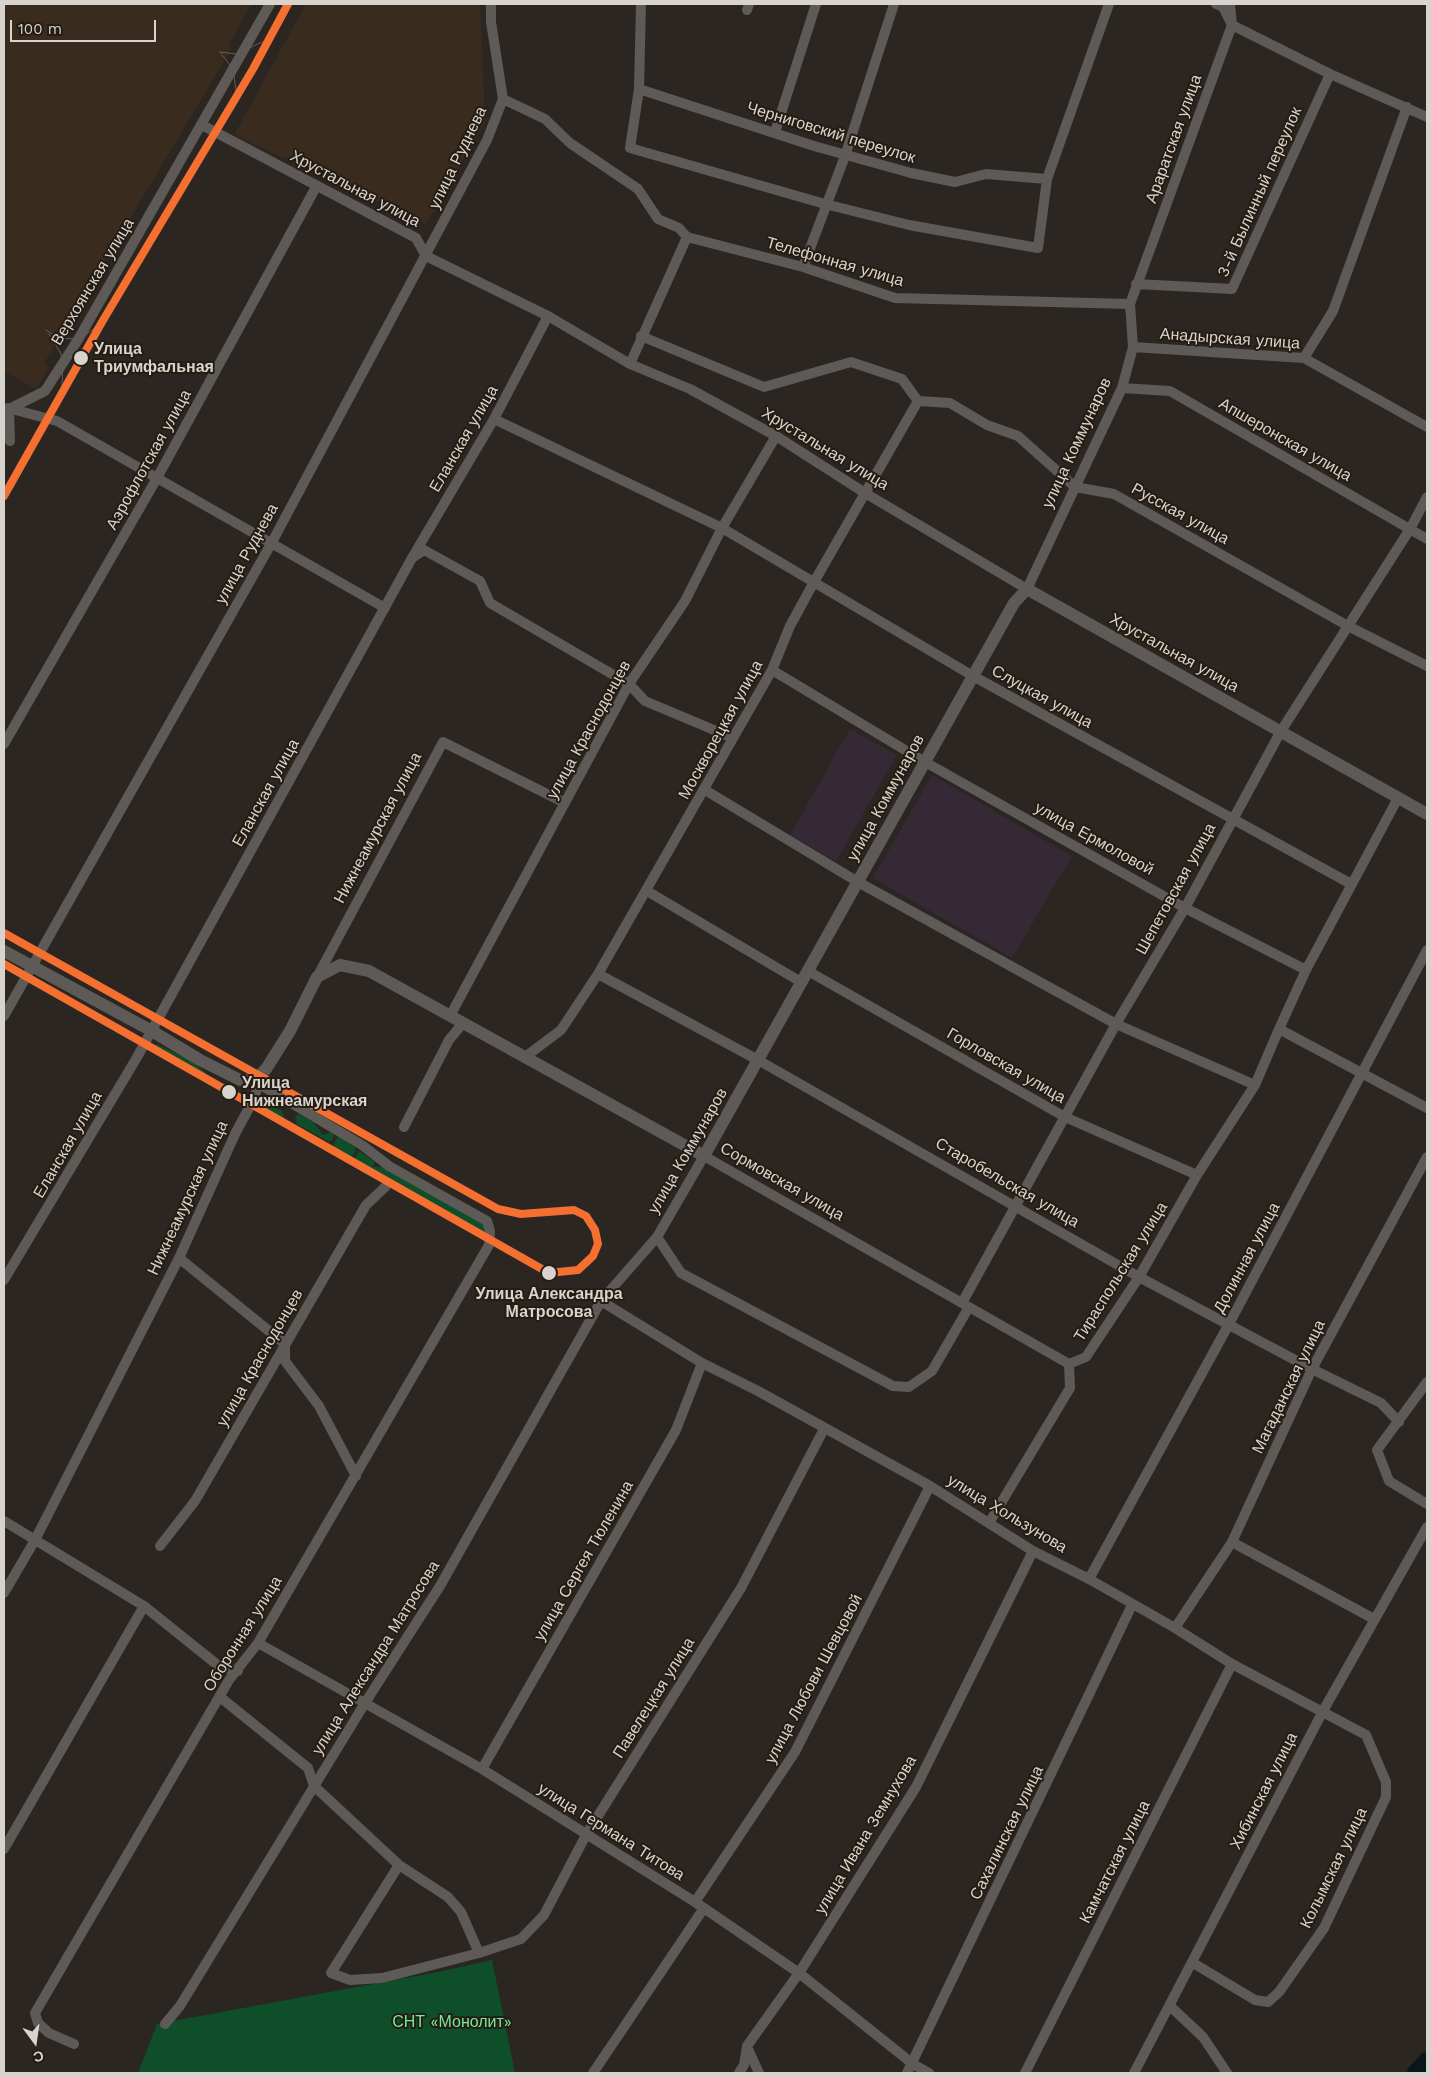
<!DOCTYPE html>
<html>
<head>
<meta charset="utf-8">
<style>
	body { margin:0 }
	#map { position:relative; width:1431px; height:2077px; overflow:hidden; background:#2b2621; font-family:"Work Sans",sans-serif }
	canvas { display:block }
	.frame { position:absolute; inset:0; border:5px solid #d9d3cd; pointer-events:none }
	.north { position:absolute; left:10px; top:2017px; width:50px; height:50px; -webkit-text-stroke:4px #251c13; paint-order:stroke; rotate:166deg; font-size:14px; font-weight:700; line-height:20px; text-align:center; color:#d9d3cd }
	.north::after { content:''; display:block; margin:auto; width:18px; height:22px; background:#d9d3cd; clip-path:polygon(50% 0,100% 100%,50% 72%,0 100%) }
	.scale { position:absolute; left:10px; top:20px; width:146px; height:22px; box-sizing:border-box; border:2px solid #d9d3cd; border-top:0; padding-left:6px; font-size:15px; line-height:18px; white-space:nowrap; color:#d9d3cd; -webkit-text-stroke:4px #251c13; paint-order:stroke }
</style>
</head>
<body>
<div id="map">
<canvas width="1431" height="2077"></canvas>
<div class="frame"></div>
<div class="north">С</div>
<div class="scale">100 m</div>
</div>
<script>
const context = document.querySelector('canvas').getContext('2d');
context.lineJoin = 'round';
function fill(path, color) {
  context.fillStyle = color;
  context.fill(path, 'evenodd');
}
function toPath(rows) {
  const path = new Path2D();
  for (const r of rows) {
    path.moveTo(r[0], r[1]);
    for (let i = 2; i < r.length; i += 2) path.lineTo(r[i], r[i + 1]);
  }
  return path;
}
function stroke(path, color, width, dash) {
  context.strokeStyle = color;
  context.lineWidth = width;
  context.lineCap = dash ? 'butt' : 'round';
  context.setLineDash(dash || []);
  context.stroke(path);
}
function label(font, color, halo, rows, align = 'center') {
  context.font = font + ' "Work Sans",sans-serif';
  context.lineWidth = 4;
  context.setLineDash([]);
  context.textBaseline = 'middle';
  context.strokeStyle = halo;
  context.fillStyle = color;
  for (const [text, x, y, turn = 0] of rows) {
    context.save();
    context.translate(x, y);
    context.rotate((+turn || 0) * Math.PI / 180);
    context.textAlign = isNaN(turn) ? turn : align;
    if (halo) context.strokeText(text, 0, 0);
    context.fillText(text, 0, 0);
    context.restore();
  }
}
fill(toPath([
	[4,4,251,4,229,45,232,48,44,363,49,368,36,389,4,371,4,324,16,330,4,323],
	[306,4,480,4,485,122,426,224,234,135]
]), '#392c1f');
fill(toPath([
	[850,729,897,755,836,861,790,835],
	[932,775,1072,856,1012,958,873,878]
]), '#352935');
fill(toPath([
	[156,1044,189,1059,205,1072,206,1079,195,1076,152,1050],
	[262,1102,282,1111,285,1119,329,1145,326,1149,254,1109,256,1104],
	[298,1114,313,1122,323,1135,331,1132,334,1134,333,1139,329,1142,297,1124,295,1118],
	[338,1136,355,1147,355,1152,351,1158,332,1147],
	[359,1151,375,1162,372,1167,383,1167,484,1224,487,1232,485,1241,351,1164],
	[492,1960,515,2073,138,2073,157,2024,438,1972]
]), '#0e4f29');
stroke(toPath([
	[1416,2073,1427,2061]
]), '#081719', 18);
stroke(toPath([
	[641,4,639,89,630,148,825,204,909,225,1038,248,1047,179,1109,4],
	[1216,4,1223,7,1232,25,1330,74,1427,117],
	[747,10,749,4],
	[639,89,814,146,911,173,955,182,986,174,1047,179],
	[503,99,545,119,570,143,638,189,658,219,679,228,687,237,803,267,895,298,1130,304],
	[202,125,416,238,426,256,548,316,630,364,690,389,776,436,865,493,1027,589,1122,388,1133,347,1130,304,1232,25,1230,4],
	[775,132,816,4],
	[803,267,845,156,894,4],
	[1136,284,1232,289,1330,74],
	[641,336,764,387,851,362,902,379,918,401],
	[1133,347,1304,358,1427,427],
	[1304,358,1333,311,1407,107],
	[630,364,687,237],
	[1122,388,1170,391,1427,539],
	[918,401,950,403,987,425,1018,436,1075,487,1114,494,1348,626,1427,666],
	[8,408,57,421,385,608],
	[494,419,722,528,973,676,1351,884],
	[10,441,9,409,45,391,79,338,270,4],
	[415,556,424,550,480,581,490,603,629,684,645,701,733,738],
	[772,670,925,762,1185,908,1306,970,1279,1029,1427,1108],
	[4,744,157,478,316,187],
	[705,790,858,882,1116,1024,1255,1085],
	[647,891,801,982],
	[1306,970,1398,798],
	[808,971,1065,1117,1197,1175],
	[598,974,758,1060,1139,1277,1312,1369,1381,1403,1399,1422],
	[317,977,443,742,565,803],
	[4,1016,271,544,487,140,503,99,491,22,491,4],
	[450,1016,629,684,685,601,722,528,776,436],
	[525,1057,561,1030,598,974,772,670,790,626,814,582,918,401],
	[404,1127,449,1040,463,1023],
	[657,1237,681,1273,893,1386,909,1387,932,1371,969,1307],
	[179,1258,285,1344,285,1361,319,1406,356,1476],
	[4,1280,136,1059,412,558,494,419,548,316],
	[601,1301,702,1363,758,1391,930,1486,1033,1551,1089,1579,1175,1628,1232,1664,1366,1735,1386,1782,1386,1797,1324,1928,1279,1992,1268,2002,1255,2000,1193,1963],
	[962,1303,1116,1024,1185,908,1281,731,1410,529,1427,497],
	[1427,1382,1377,1450,1389,1481,1427,1504],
	[4,1521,144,1606,220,1667,238,1671],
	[989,1523,1070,1388,1069,1364,1086,1357,1139,1277,1197,1175,1255,1085,1279,1029],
	[1232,1542,1374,1619],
	[160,1546,195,1501,366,1205,386,1186],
	[1089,1579,1229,1324,1427,950],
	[4,1593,35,1540,179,1258,236,1132,255,1097,257,1087,254,1081],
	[1175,1628,1232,1542,1312,1369,1427,1157],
	[258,1643,482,1769,695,1902,799,1973,913,2064,929,2073],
	[220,1697,308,1768,314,1786,399,1865,448,1897,461,1912,479,1953],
	[482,1769,676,1430,702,1363],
	[4,1849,144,1606],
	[399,1865,331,1973,350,1980,382,1978,479,1953,521,1939,544,1915,586,1835,741,1588,824,1429],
	[695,1902,795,1752,930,1486],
	[1170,2006,1203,2037,1227,2073],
	[165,2024,180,2006,365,1703,440,1586,601,1301,657,1237,704,1156,1069,1364],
	[74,2044,49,2033,38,2023,35,2013,229,1680,258,1643,489,1245,490,1231,487,1221,389,1166,362,1145,254,1081],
	[748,2049,759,2073],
	[593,2073,704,1908],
	[739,2073,744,2065,747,2046,799,1973,916,1787,1033,1551],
	[907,2073,1132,1605],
	[1025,2073,1232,1664],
	[1134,2073,1323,1711,1427,1527]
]), '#5e5a57', 10);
stroke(toPath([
	[4,951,152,1031,200,1060,240,1080,254,1081,266,1069,290,1031,317,977,340,965,369,971,704,1156,1014,603,1027,589,1427,814]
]), '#5e5a57', 12);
stroke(toPath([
	[220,52,233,69,237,97],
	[220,52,236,54,262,42],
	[46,330,59,338,75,339,87,334,102,322],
	[49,334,60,352,63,362,62,386]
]), '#615d59', 1);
stroke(toPath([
	[4,496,102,322,253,69,288,4],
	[4,933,498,1209,521,1214,574,1210,586,1216,595,1230,598,1244,593,1256,578,1270,549,1273,4,964]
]), '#f46f30', 8);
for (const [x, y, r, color] of [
	[81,358,8,"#d9d3cd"],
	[229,1092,8,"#d9d3cd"],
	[549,1273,8,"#d9d3cd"]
]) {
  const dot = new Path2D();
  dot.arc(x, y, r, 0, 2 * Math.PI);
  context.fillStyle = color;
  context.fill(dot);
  stroke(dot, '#251c13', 2);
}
label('16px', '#d9d3cd', '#251c13', [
	["Черниговский переулок",831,133,17],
	["Араратская улица",1174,139,-70],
	["улица Руднева",458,158,-64],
	["Хрустальная улица",355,189,28],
	["3-й Былинный переулок",1260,192,-66],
	["Телефонная улица",835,262,16],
	["Верхоянская улица",93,282,-59],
	["Анадырская улица",1230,339,4],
	["Еланская улица",464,439,-60],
	["Апшеронская улица",1285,440,30],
	["улица Коммунаров",1077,443,-65],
	["Хрустальная улица",825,449,31],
	["Аэрофлотская улица",149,460,-61],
	["Русская улица",1180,514,29],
	["улица Руднева",247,554,-61],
	["Хрустальная улица",1174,653,29],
	["Слуцкая улица",1042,697,29],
	["улица Краснодонцев",589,730,-61],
	["Москворецкая улица",721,730,-61],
	["Еланская улица",266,793,-61],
	["улица Коммунаров",886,798,-61],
	["Нижнеамурская улица",378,828,-62],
	["улица Ермоловой",1094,839,29],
	["Шепетовская улица",1176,889,-61],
	["Горловская улица",1006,1066,30],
	["Еланская улица",68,1145,-60],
	["улица Коммунаров",688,1151,-60],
	["Сормовская улица",782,1182,30],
	["Старобельская улица",1007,1183,30],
	["Нижнеамурская улица",188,1198,-65],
	["Долинная улица",1247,1258,-62],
	["Тираспольская улица",1121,1272,-58],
	["улица Краснодонцев",260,1358,-60],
	["Магаданская улица",1289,1387,-64],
	["улица Хользунова",1007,1514,31],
	["улица Сергея Тюленина",584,1561,-60],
	["Оборонная улица",243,1634,-58],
	["улица Александра Матросова",376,1658,-58],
	["улица Любови Шевцовой",814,1679,-62],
	["Павелецкая улица",654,1698,-58],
	["Хибинская улица",1264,1791,-63],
	["улица Германа Титова",611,1832,32],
	["Сахалинская улица",1007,1833,-64],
	["улица Ивана Земнухова",866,1835,-59],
	["Камчатская улица",1115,1862,-63],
	["Колымская улица",1334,1868,-64]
]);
label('bold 16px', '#d9d3cd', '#251c13', [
	["Улица",94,349],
	["Триумфальная",94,367],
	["Улица",242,1083],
	["Нижнеамурская",242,1101],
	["Улица Александра",549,1294,"center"],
	["Матросова",549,1312,"center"]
], 'left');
label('16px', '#73ea98', '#251c13', [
	["СНТ «Монолит»",452,2022]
]);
</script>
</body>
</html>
